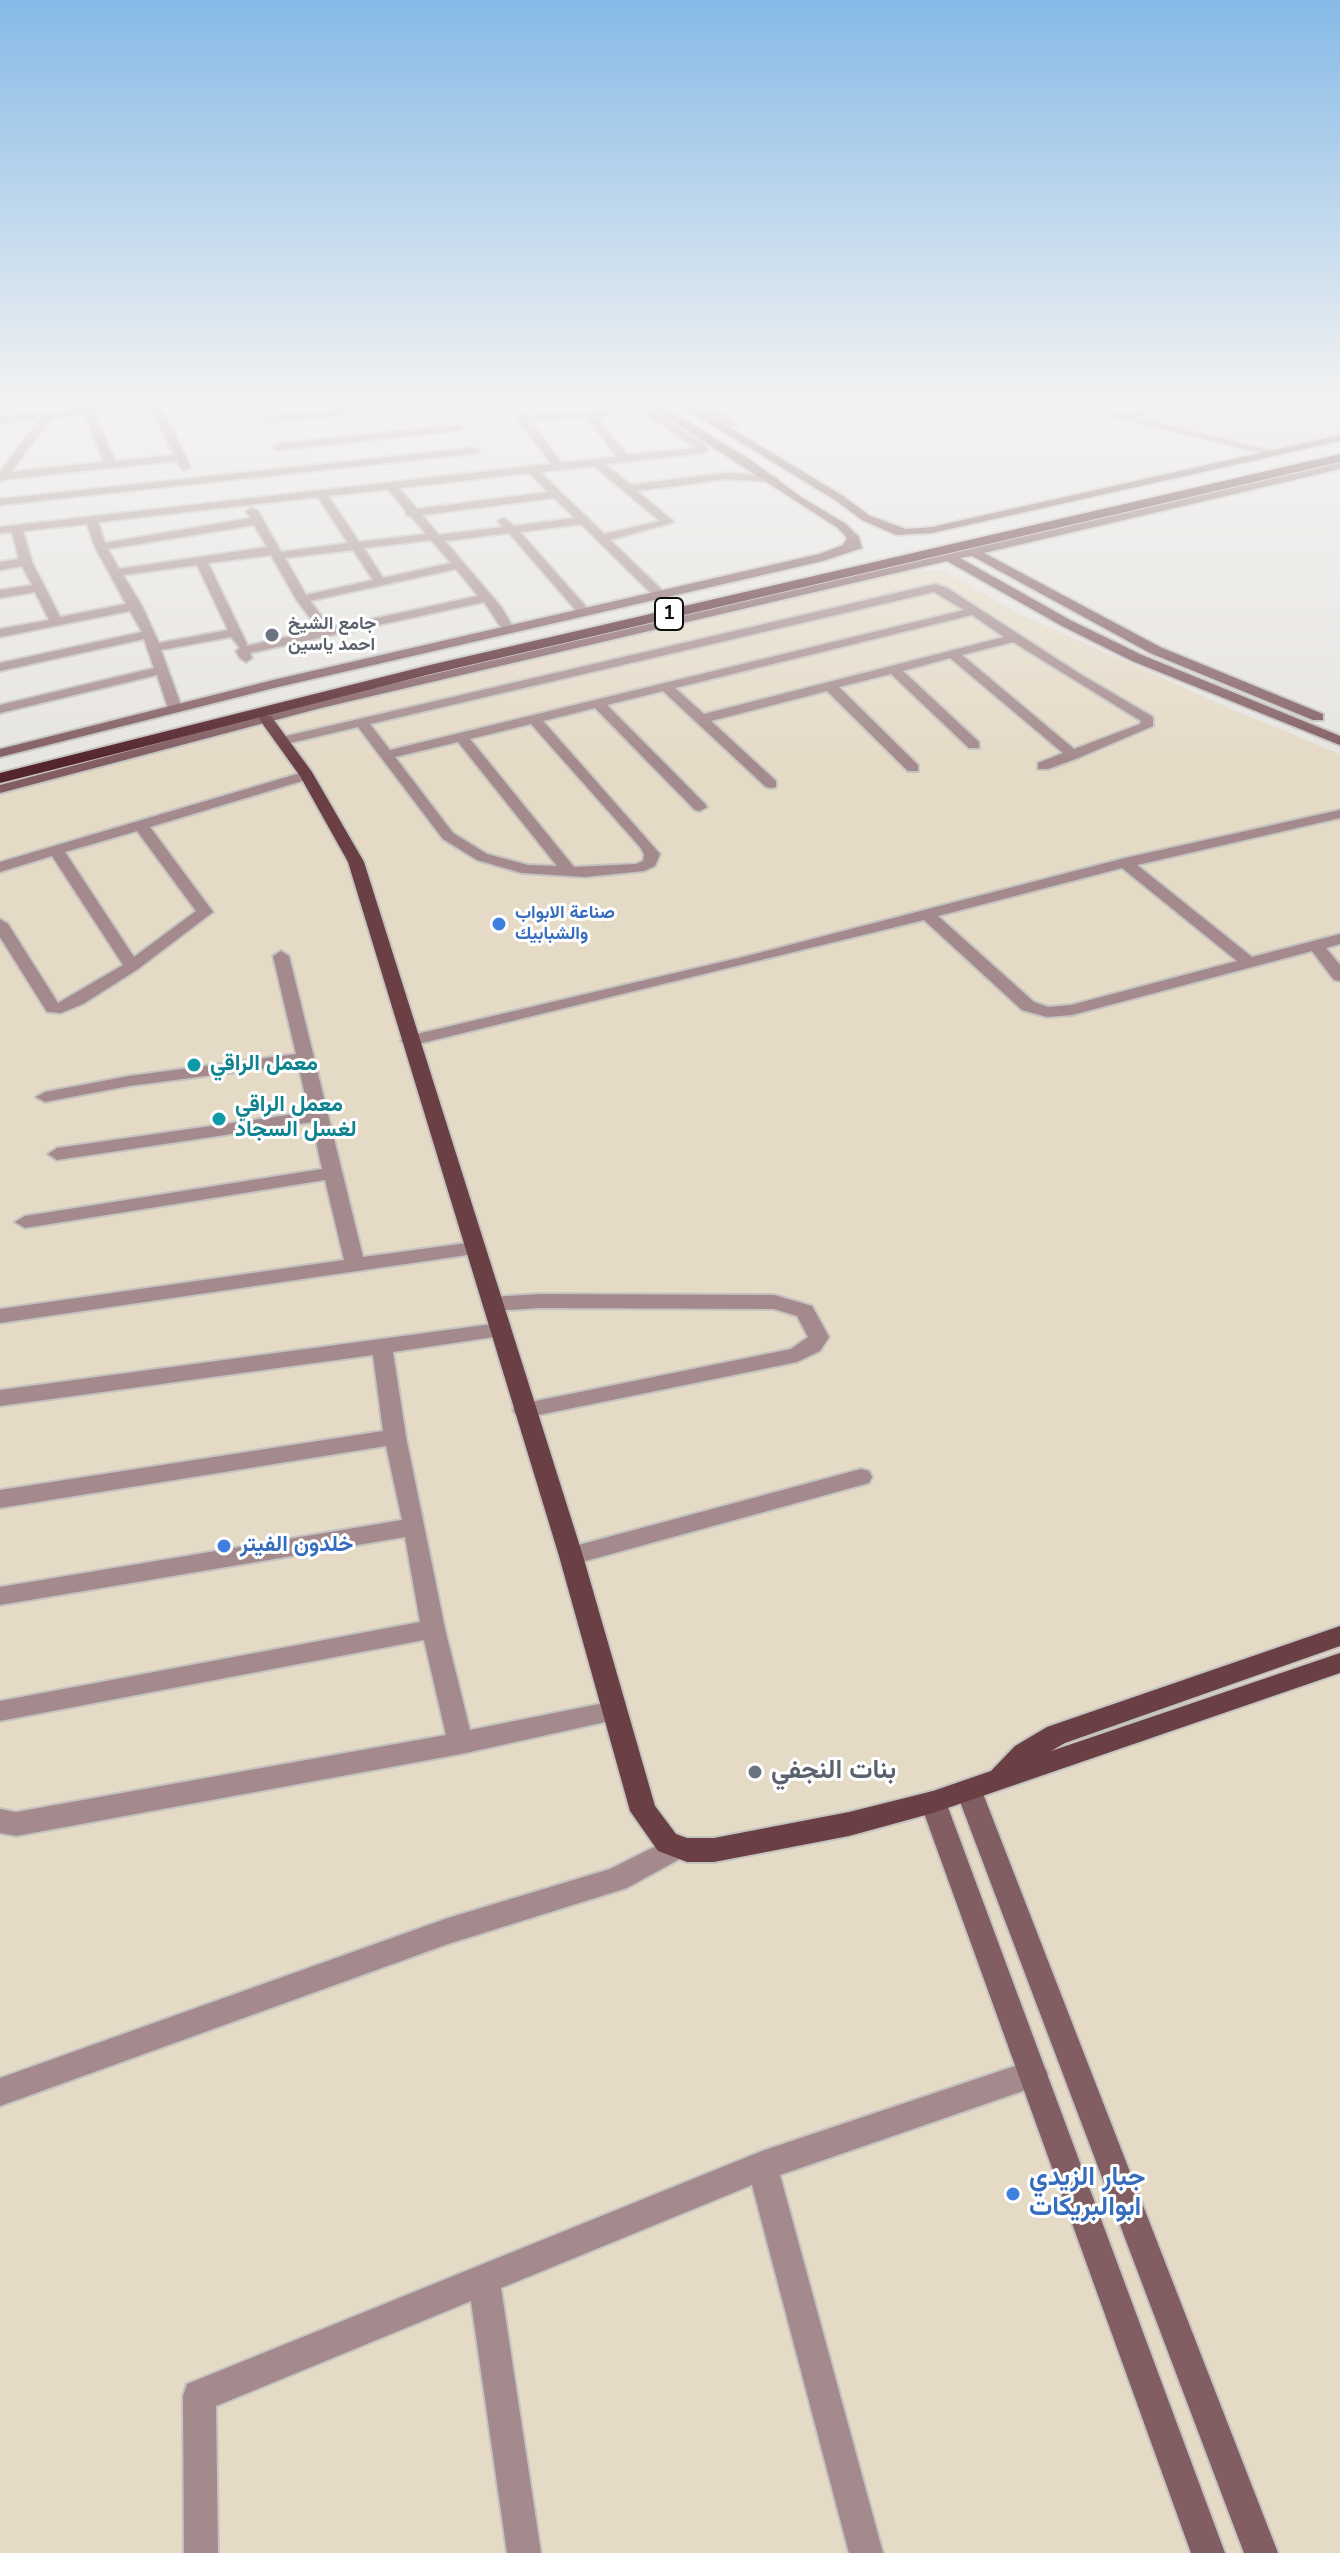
<!DOCTYPE html>
<html>
<head>
<meta charset="utf-8">
<style>
	body { margin:0 }
	canvas { display:block; background:#e7e5e2 }
</style>
</head>
<body>
<canvas width="1340" height="2553"></canvas>
<script>
const context = document.querySelector('canvas').getContext('2d');
context.lineJoin = 'round';
function fill(path, color) {
  context.fillStyle = color;
  context.fill(path, 'evenodd');
}
function toPath(rows) {
  const path = new Path2D();
  for (const r of rows) {
    path.moveTo(r[0], r[1]);
    for (let i = 2; i < r.length; i += 2) path.lineTo(r[i], r[i + 1]);
  }
  return path;
}
function stroke(path, color, width, dash) {
  context.strokeStyle = color;
  context.lineWidth = width;
  context.lineCap = dash ? 'butt' : 'round';
  context.setLineDash(dash || []);
  context.stroke(path);
}
function label(font, color, halo, rows, align = 'center') {
  context.font = font + ' "Nunito Sans",Vazirmatn,sans-serif';
  context.lineWidth = 6;
  context.setLineDash([]);
  context.textBaseline = 'middle';
  context.strokeStyle = halo;
  context.fillStyle = color;
  for (const [text, x, y, turn = 0] of rows) {
    context.save();
    context.translate(x, y);
    context.rotate((+turn || 0) * Math.PI / 180);
    context.textAlign = isNaN(turn) ? turn : align;
    if (halo) context.strokeText(text, 0, 0);
    context.fillText(text, 0, 0);
    context.restore();
  }
}
fill(toPath([
	[1254,403,1310,403,1340,418,1340,439,1292,450,1162,422]
]), '#ddd9cf');
fill(toPath([
	[942,570,1024,616,1236,711,1340,754,1340,2553,0,2553,0,786,119,752,281,713,905,571]
]), '#e5dac6');
const street = toPath([
	[80,403,90,403,92,408,171,403,161,407,191,468,182,470,177,461,6,479,0,482,0,472,40,419,0,423,0,417,82,409,80,403],
	[151,408,174,455,115,461,94,413,151,408],
	[85,414,104,462,11,472,51,418,85,414],
	[410,403,450,403,267,423,262,420,267,417,410,403],
	[511,403,521,403,527,416,632,408,632,412,628,413,596,416,627,455,697,448,628,403,641,403,707,446,708,450,703,453,605,464,631,485,725,473,773,476,778,479,773,482,725,479,637,491,674,522,610,540,664,592,664,598,656,598,581,524,520,532,588,609,588,615,584,616,580,615,509,533,445,541,502,608,514,629,512,632,504,632,484,602,250,653,252,658,246,662,240,658,236,651,240,648,231,637,161,650,182,708,180,711,168,708,157,675,0,713,0,705,154,668,144,639,0,671,0,663,142,632,130,611,0,637,0,629,49,620,35,592,0,598,0,590,32,585,22,566,0,570,0,562,19,559,12,532,0,533,0,527,551,464,518,419,511,403],
	[587,417,617,457,561,463,530,421,587,417],
	[594,466,660,521,604,534,540,472,594,466],
	[529,473,548,492,417,509,399,488,529,473],
	[388,489,406,511,406,515,411,516,426,534,359,542,328,496,388,489],
	[318,497,348,543,281,552,258,511,252,508,246,511,251,518,105,543,98,522,318,497],
	[554,498,575,518,514,526,504,518,498,521,503,527,439,535,422,515,554,498],
	[87,524,95,547,126,604,60,617,32,562,23,531,87,524],
	[254,525,267,547,119,569,108,549,254,525],
	[431,540,451,563,383,578,364,548,431,540],
	[353,550,373,580,306,595,285,558,353,550],
	[271,555,296,599,319,630,246,646,247,644,208,563,271,555],
	[197,565,228,630,159,643,142,606,123,575,197,565],
	[456,569,478,596,331,628,310,601,456,569],
	[691,403,704,403,738,425,729,427,691,403],
	[1059,403,1078,403,1124,414,1167,403,1188,403,1134,417,1280,453,1275,456,1059,403],
	[458,425,462,426,462,430,278,450,273,447,278,444,458,425],
	[474,448,479,451,478,453,0,505,0,499,474,448],
	[935,584,947,588,1080,674,1153,717,1153,726,1078,758,1048,769,1038,769,1038,763,1063,753,950,658,903,671,979,742,979,748,969,748,891,674,839,687,918,765,918,771,908,771,827,691,711,721,776,781,776,787,771,788,766,787,663,691,607,705,705,804,707,807,700,811,695,810,595,708,543,721,660,854,655,866,644,871,585,877,522,873,477,860,443,839,358,727,282,745,275,741,282,737,935,584],
	[934,592,964,610,390,750,370,724,934,592],
	[972,615,1004,637,704,714,675,688,972,615],
	[1013,642,1141,721,1140,724,1074,749,962,655,1013,642],
	[531,724,640,847,644,854,643,861,636,864,574,867,470,739,531,724],
	[458,742,557,866,528,865,487,854,453,833,395,757,458,742],
	[307,771,312,772,312,778,150,827,213,912,138,969,83,1004,61,1013,47,1012,0,937,0,919,8,924,58,1003,123,965,52,856,0,872,0,862,307,771],
	[137,831,196,911,134,957,65,852,137,831],
	[1340,810,1340,818,1137,865,1252,957,1340,934,1340,944,1326,948,1340,965,1340,981,1334,980,1312,951,1072,1015,1047,1017,1022,1010,924,920,410,1046,401,1041,404,1037,747,956,1125,858,1340,810],
	[1122,868,1237,961,1071,1005,1048,1007,1034,1002,938,916,1122,868],
	[281,951,289,956,363,1257,474,1242,481,1243,484,1248,481,1253,0,1323,0,1309,344,1260,325,1180,25,1228,15,1222,25,1216,322,1169,312,1122,57,1160,48,1154,57,1148,309,1112,298,1064,129,1086,45,1102,36,1097,45,1092,129,1076,296,1054,273,956,281,951],
	[541,1294,774,1295,812,1306,829,1337,820,1351,797,1362,524,1418,516,1415,513,1410,516,1405,791,1349,808,1337,797,1316,774,1309,541,1308,492,1311,482,1304,492,1297,541,1294],
	[500,1323,507,1325,510,1330,507,1335,393,1352,406,1437,445,1629,470,1730,614,1701,623,1704,626,1711,623,1718,461,1754,16,1836,0,1833,0,1809,16,1812,446,1735,424,1640,0,1721,0,1701,420,1622,405,1537,0,1605,0,1587,402,1520,386,1446,0,1508,0,1490,383,1431,373,1355,0,1406,0,1390,500,1323],
	[861,1469,869,1471,872,1477,869,1483,571,1565,563,1562,559,1556,563,1550,571,1547,861,1469],
	[676,1836,685,1840,689,1848,685,1856,627,1888,448,1944,0,2106,0,2078,448,1918,610,1869,676,1836],
	[1033,2060,1043,2064,1048,2074,1043,2084,780,2175,883,2553,849,2553,752,2185,501,2288,541,2553,507,2553,471,2301,216,2406,218,2553,184,2553,183,2396,187,2384,762,2151,1033,2060]
]);
const secondary = toPath([
	[644,403,657,403,749,459,801,497,846,524,859,537,862,548,823,561,274,688,0,757,0,749,273,680,819,554,843,545,847,538,838,528,644,403],
	[676,403,689,403,843,496,870,516,906,529,932,527,1340,435,1340,441,932,533,896,535,862,520,835,500,676,403],
	[1340,463,1340,469,984,553,1160,647,1323,714,1323,720,1313,720,1150,653,972,556,960,558,1070,620,1142,655,1340,736,1340,745,1132,661,1062,626,947,561,321,708,0,793,0,785,318,701,1340,463],
	[969,1780,978,1783,982,1791,1278,2553,1244,2553,956,1791,960,1783,969,1780],
	[933,1791,942,1794,946,1802,1225,2553,1191,2553,920,1802,924,1794,933,1791]
]);
const primary = toPath([
	[261,716,271,716,312,772,364,862,583,1556,655,1806,676,1834,687,1838,714,1838,849,1812,933,1791,991,1771,1015,1746,1047,1727,1340,1626,1340,1646,1065,1743,1051,1751,1340,1653,1340,1673,933,1813,849,1836,714,1862,687,1862,658,1851,630,1811,559,1556,348,862,300,776,259,719,261,716]
]);
const highway = toPath([
	[1340,454,1340,462,431,674,0,783,0,773,430,665,1340,454]
]);
stroke(street, '#c4c3c0', 4);
stroke(secondary, '#c4c3c0', 4);
stroke(primary, '#c4c3c0', 4);
stroke(highway, '#c4c3c0', 4);
fill(street, '#a48a8c');
fill(secondary, '#825e62');
fill(primary, '#6a4044');
fill(highway, '#54252c');
const sky = context.createLinearGradient(0, 0, 0, 761);
sky.addColorStop(0, '#86bae7');
sky.addColorStop(0.53, '#f4f3f2');
sky.addColorStop(1, '#f4f3f200');
context.fillStyle = sky;
context.fillRect(0, 0, 1340, 761);
for (const [x, y, r, color] of [
	[272,635,8,"#6b7280"],
	[499,924,8,"#3f7fe0"],
	[194,1065,8,"#0f9aa8"],
	[219,1119,8,"#0f9aa8"],
	[224,1546,8,"#3f7fe0"],
	[755,1772,8,"#6b7280"],
	[1013,2194,8,"#3f7fe0"]
]) {
  const dot = new Path2D();
  dot.arc(x, y, r, 0, 2 * Math.PI);
  context.fillStyle = color;
  context.fill(dot);
  stroke(dot, '#fff', 3);
}
label('bold 18px', '#5b616d', '#fff', [
	["جامع الشيخ",288,625],
	["احمد ياسين",288,646]
], 'left');
label('bold 18px', '#366cbe', '#fff', [
	["صناعة الابواب",515,914],
	["والشبابيك",515,935]
], 'left');
for (const [x, y, w] of [
	[669,614,28]
]) {
  const box = new Path2D();
  box.roundRect(x - w / 2, y - 16, w, 32, 6);
  context.fillStyle = '#fff';
  context.fill(box);
  stroke(box, '#0f0f0d', 2);
}
label('bold 20px', '#0f0f0d', null, [
	["1",669,614]
]);
label('bold 22px', '#0d838f', '#fff', [
	["معمل الراقي",210,1065],
	["معمل الراقي",235,1106],
	["لغسل السجاد",235,1131]
], 'left');
label('bold 22px', '#366cbe', '#fff', [
	["خلدون الفيتر",240,1546]
], 'left');
label('bold 26px', '#5b616d', '#fff', [
	["بنات النجفي",771,1772]
], 'left');
label('bold 26px', '#366cbe', '#fff', [
	["جبار الزيدي",1029,2179],
	["ابوالبريكات",1029,2209]
], 'left');
</script>
</body>
</html>
